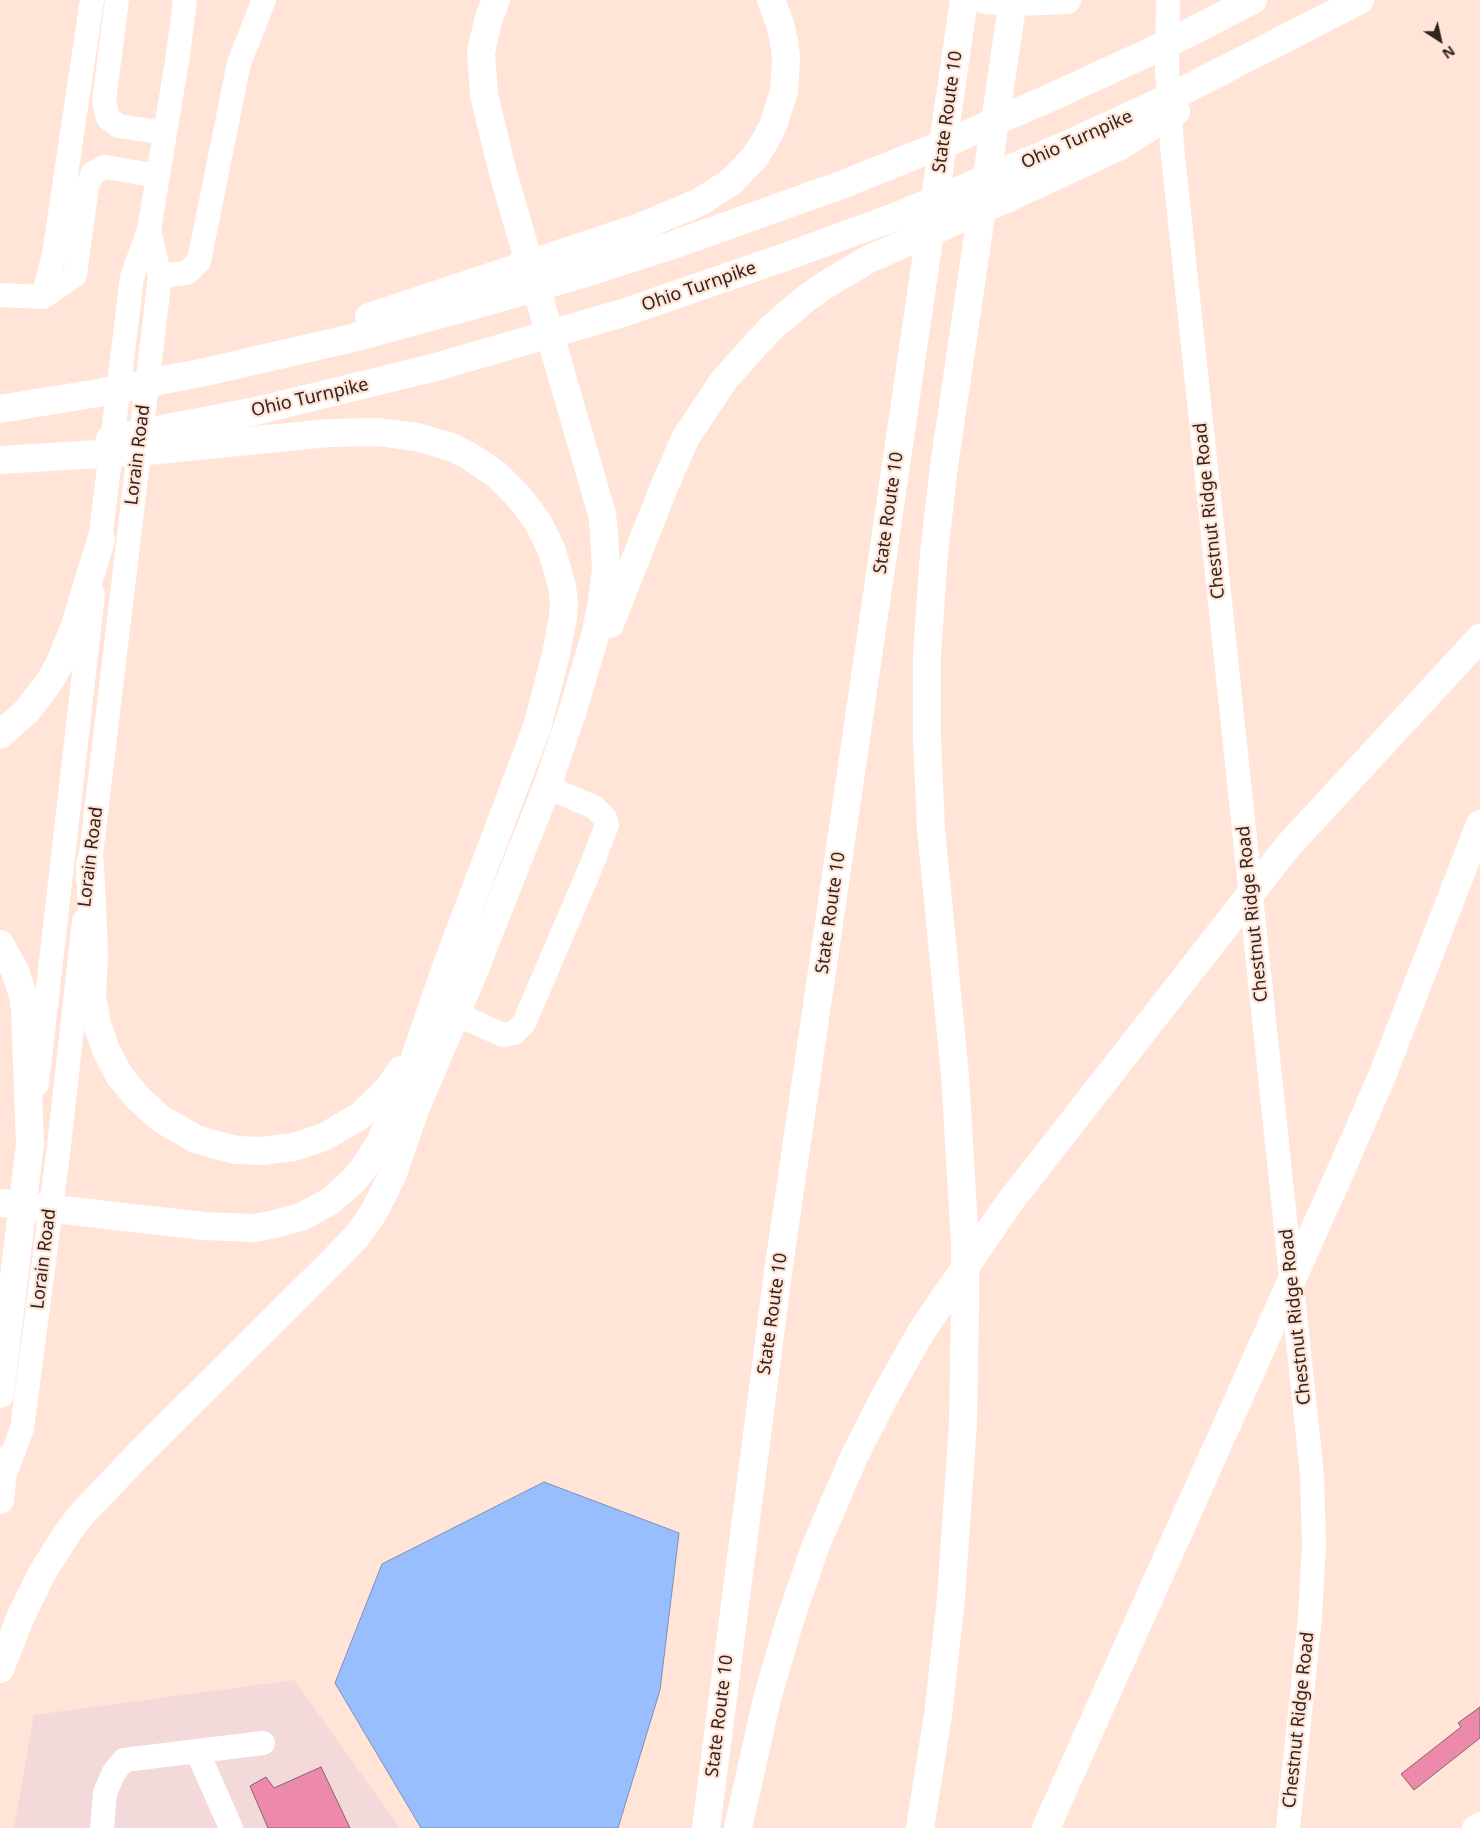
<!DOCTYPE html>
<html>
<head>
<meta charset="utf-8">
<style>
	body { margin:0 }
	#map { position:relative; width:1480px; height:1828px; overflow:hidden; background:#ffe4d7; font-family:"Noto Sans",sans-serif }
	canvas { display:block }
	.north { position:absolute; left:1415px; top:15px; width:50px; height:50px; -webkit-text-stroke:4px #ffe4d7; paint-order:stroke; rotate:145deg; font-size:14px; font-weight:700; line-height:20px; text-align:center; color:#30241e }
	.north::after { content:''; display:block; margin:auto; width:18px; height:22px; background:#30241e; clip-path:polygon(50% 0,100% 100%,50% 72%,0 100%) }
</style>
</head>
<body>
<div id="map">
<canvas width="1480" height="1828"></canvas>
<div class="north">N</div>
</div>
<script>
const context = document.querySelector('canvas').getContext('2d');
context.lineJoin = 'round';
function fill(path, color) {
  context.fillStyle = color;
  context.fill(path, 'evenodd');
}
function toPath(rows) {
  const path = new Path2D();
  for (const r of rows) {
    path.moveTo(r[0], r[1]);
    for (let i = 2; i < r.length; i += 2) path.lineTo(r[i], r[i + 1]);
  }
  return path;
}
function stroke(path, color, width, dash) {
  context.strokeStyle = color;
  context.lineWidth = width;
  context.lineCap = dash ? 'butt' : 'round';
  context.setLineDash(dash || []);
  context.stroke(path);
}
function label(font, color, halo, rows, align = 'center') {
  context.font = font + ' "Noto Sans",sans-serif';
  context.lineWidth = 4.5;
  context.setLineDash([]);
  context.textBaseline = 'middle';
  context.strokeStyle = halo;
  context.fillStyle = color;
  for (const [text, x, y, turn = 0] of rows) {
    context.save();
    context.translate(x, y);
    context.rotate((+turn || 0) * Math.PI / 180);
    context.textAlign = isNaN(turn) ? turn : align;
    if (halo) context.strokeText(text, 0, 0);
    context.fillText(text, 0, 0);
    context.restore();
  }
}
fill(toPath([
	[294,1680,400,1828,14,1828,34,1715]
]), '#f4d9da');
const water = toPath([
	[544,1482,679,1533,660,1690,618,1828,421,1828,335,1683,382,1564,544,1482]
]);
fill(water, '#99befe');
stroke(water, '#7a90bb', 1);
const building = toPath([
	[1480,1707,1480,1738,1414,1790,1401,1774,1461,1727,1458,1723,1480,1707],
	[321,1767,350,1828,268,1828,250,1786,266,1777,274,1788,321,1767]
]);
fill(building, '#ed8aab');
stroke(building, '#84646d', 1);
stroke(toPath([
	[117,0,104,101,108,118,119,126,165,133],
	[1168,0,1167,70,1172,146,1312,1475,1314,1546,1310,1617,1288,1828],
	[160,276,187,273,199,261,239,63,264,0],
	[0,295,43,297,75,275,87,186,93,173,105,167,158,176],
	[43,297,54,254,92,0],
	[98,558,132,277,149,230,178,55,185,0],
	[88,880,160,276,149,230],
	[456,1014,503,1035,514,1033,524,1023,590,869,607,825,605,818,594,807,547,787],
	[37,1084,93,594],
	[0,1481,2,1481,22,1429,59,1146,84,921],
	[197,1751,231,1828],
	[102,1828,105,1793,114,1772,124,1760,263,1743],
	[1474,1828,1480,1824]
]), '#fff', 24);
stroke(toPath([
	[0,1394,30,1144],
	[0,1461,2,1481,0,1500]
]), '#fff', 28);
stroke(toPath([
	[986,0,1017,2,1067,0],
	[369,317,640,227,700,202,732,181,755,157,765,141,773,126,784,91,786,58,784,41,780,24,771,0],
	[0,409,98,393,205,372,361,336,475,305,586,273,673,245,841,185,951,141,1054,96,1169,43,1253,0],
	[110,439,256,411,432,368,623,313,788,256,900,215,1062,147,1173,96,1360,0],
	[0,460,148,451,328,433,378,432,417,437,454,448,469,456,496,474,518,496,538,522,552,551,562,586,564,603,563,617,556,654,537,727,445,970,406,1083,381,1141,363,1169,353,1181,329,1202,301,1217,271,1225,254,1228,204,1226,0,1203],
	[610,624,664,487,686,437,724,380,769,330,804,300,827,284,869,259,1006,199,1120,146,1176,111],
	[0,735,27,711,49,682,59,665,74,628,101,540],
	[90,863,94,953,92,997,97,1024,106,1050,119,1075,138,1098,161,1119,196,1139,224,1147,237,1150,262,1151,294,1147,324,1137,360,1116,388,1089,401,1070],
	[0,944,15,971,23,995,25,1009,30,1144],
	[0,1669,21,1616,42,1573,68,1532,81,1515,141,1452,334,1260,357,1236,374,1212,393,1174,414,1112,470,981,519,857,547,787,573,710,595,636,602,602,606,568,604,533,602,513,597,497,503,173,484,95,481,52,488,21,496,0],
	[706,1828,779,1265,964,0],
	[738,1828,767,1699,790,1620,816,1545,854,1457,884,1398,921,1332,1009,1203,1288,846,1480,638],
	[920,1828,938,1715,951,1598,963,1423,965,1307,965,1244,955,1075,931,829,927,738,927,655,934,553,944,466,1013,0],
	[1046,1828,1342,1168,1382,1076,1480,824]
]), '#fff', 28);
label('18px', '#30241e', '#ffe4d7', [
	["State Route 10",948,112,-82],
	["Ohio Turnpike",1077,140,-24],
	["Ohio Turnpike",699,287,-19],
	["Ohio Turnpike",310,398,-13],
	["Lorain Road",138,455,-83],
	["Chestnut Ridge Road",1210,511,-96],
	["State Route 10",889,513,-82],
	["Lorain Road",91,857,-83],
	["State Route 10",831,913,-82],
	["Chestnut Ridge Road",1253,914,-96],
	["Lorain Road",44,1259,-83],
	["State Route 10",773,1314,-82],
	["Chestnut Ridge Road",1296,1317,-96],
	["State Route 10",720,1716,-83],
	["Chestnut Ridge Road",1299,1720,-84]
]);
</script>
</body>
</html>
